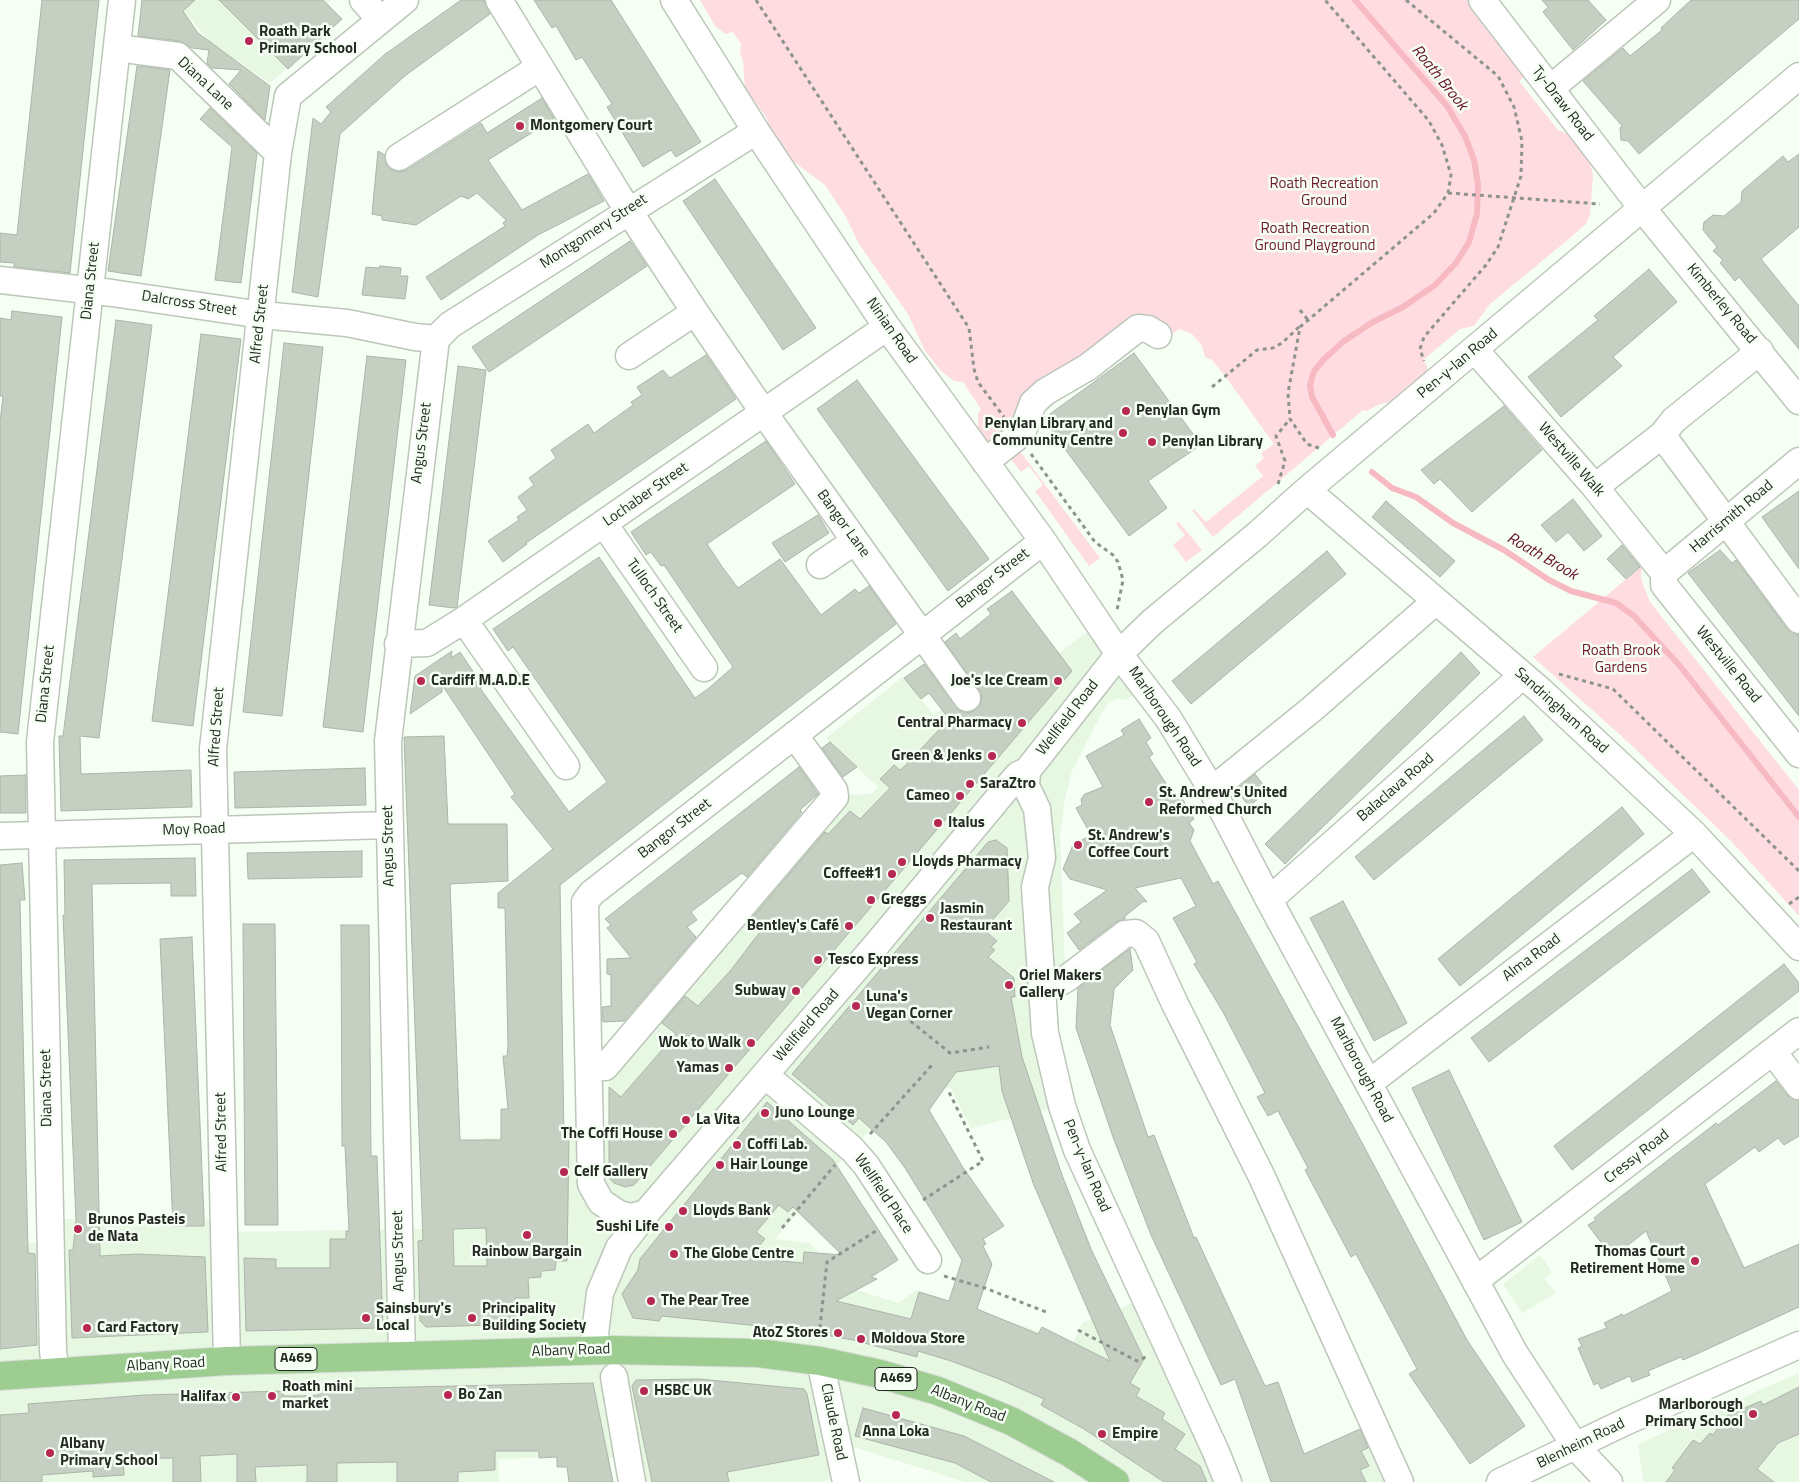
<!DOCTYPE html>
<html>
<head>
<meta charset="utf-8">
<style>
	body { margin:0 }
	canvas { display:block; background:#f5fff3 }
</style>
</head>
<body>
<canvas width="1799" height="1482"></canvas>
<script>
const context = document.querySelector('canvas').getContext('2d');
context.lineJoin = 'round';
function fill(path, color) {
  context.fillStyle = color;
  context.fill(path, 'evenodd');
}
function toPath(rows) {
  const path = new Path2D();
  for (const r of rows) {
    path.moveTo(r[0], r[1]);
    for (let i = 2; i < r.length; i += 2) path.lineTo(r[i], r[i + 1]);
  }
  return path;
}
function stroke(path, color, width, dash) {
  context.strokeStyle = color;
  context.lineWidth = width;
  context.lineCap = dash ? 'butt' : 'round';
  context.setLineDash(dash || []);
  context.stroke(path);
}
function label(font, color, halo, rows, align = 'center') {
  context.font = font + ' "Titillium Web",sans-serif';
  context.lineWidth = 5;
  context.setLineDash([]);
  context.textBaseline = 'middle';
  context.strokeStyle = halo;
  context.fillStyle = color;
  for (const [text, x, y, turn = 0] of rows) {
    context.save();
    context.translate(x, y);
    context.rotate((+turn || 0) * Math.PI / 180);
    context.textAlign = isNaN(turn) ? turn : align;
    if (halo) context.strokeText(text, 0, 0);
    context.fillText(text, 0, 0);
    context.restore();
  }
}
fill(toPath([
	[175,0,331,0,288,40,303,55,270,83,210,42],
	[1100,622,1145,686,1126,700,1119,698,1110,701,1101,714,1072,771,1065,798,1060,835,1065,968,1041,993,1062,1106,971,1128,950,1087,944,1089,921,1075,836,1166,775,1239,810,1243,824,1260,822,1285,863,1292,898,1303,917,1290,1073,1343,1082,1323,1145,1298,1228,1482,965,1482,838,1442,845,1477,818,1482,632,1482,626,1454,608,1459,575,1460,553,1457,498,1459,499,1482,0,1482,0,1245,50,1242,50,1219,224,1220,225,1232,484,1228,483,1138,608,1137,609,1071,842,795,872,794,878,787,826,738,903,677,934,715,960,697,976,718],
	[1540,1255,1552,1272,1544,1278,1556,1293,1522,1313,1503,1284],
	[1799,1373,1799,1482,1645,1482,1643,1480,1638,1444],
	[1382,1442,1400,1482,1292,1482]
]), '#e6f7e2');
fill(toPath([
	[700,0,1477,0,1525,76,1519,81,1558,130,1581,140,1589,156,1593,176,1590,214,1586,224,1570,238,1490,304,1474,326,1460,329,1423,360,1427,366,1429,381,1411,398,1380,404,1367,411,1363,410,1213,537,1192,510,1194,509,1206,522,1258,480,1263,476,1255,466,1264,458,1261,453,1274,444,1225,376,1212,360,1205,357,1202,346,1192,334,1179,329,1172,334,1160,325,1020,425,992,442,983,438,978,430,978,414,981,409,963,382,954,381,942,372,925,351,908,314,859,244,846,217,825,185,785,155,773,137,766,117,745,88,743,61,740,53,741,44,733,32,725,34,715,26],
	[1020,451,1100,558,1089,566,1035,491,1043,485,1029,466,1021,472,1010,458],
	[1179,522,1202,550,1186,562,1173,545,1185,535,1176,524],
	[1642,566,1641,579,1650,602,1799,790,1799,916,1732,842,1628,742,1533,657]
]), '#fedce1');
stroke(toPath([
	[1333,435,1312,397,1310,385,1314,371,1323,360,1344,341,1373,322,1403,307,1435,285,1456,263,1469,242,1477,214,1478,184,1474,160,1465,136,1447,106,1355,0],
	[1372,472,1392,488,1416,497,1453,523,1504,550,1549,580,1571,591,1616,603,1634,616,1680,666,1799,817]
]), '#f7b9c2', 6);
const building = toPath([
	[42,0,99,0,70,273,14,267,14,263,0,262,0,233,17,235,42,0],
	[142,0,195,0,183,11,198,33,270,86,265,120,229,84,241,70,212,68,207,63,209,50,192,48,180,41,138,36,142,0],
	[219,0,323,0,342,19,288,69,219,0],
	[461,0,484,0,490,14,406,75,340,134,318,297,292,292,313,118,321,124,331,112,326,107,384,55,461,0],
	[534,0,611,0,701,142,676,157,671,150,643,167,607,107,612,104,582,57,576,60,556,26,552,28,534,0],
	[1542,0,1588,0,1606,20,1573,50,1543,12,1548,7,1542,0],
	[1691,0,1799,0,1799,19,1639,154,1628,141,1621,140,1620,128,1622,126,1583,81,1623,48,1630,56,1662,30,1661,28,1691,0],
	[137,66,170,70,141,276,108,271,137,66],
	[542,98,554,119,488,160,522,210,588,174,604,201,538,235,441,300,426,277,505,226,503,223,506,220,477,193,468,199,461,196,416,225,382,220,382,216,372,214,378,151,385,155,386,165,392,170,399,172,407,170,481,123,487,133,542,98],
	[210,108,257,153,241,283,215,280,232,147,200,119,210,108],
	[1799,154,1799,227,1761,259,1799,306,1799,349,1739,277,1735,281,1720,263,1723,260,1713,251,1717,247,1703,230,1704,222,1713,215,1724,216,1741,202,1742,191,1783,156,1788,162,1799,154],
	[715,179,816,328,783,350,683,201,715,179],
	[630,241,647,266,489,372,472,347,630,241],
	[380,266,401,268,400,276,408,276,405,299,362,295,366,267,379,268,380,266],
	[1649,269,1677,302,1613,357,1622,366,1561,417,1528,377,1598,320,1594,316,1649,269],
	[12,311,62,317,18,734,0,732,0,422,3,396,0,396,0,318,11,320,12,311],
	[116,320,152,325,99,738,80,736,81,774,191,770,192,807,61,811,59,736,63,736,116,320],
	[201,334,241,339,193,726,152,721,201,334],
	[284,343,323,347,282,716,243,712,284,343],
	[1134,353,1201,445,1148,481,1167,508,1129,536,1043,419,1134,353],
	[706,355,736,399,526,543,527,544,503,562,488,541,519,520,517,517,527,510,518,497,534,485,529,478,556,458,551,450,588,424,594,433,633,405,631,402,642,395,637,387,663,370,670,378,706,355],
	[367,356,406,360,363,732,323,727,367,356],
	[458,366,486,370,457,607,454,608,429,605,458,366],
	[857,380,989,559,948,591,817,409,857,380],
	[1504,406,1542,450,1472,512,1440,479,1434,484,1421,470,1504,406],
	[766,441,795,484,707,544,723,568,738,588,780,559,821,615,855,589,859,593,869,586,896,624,560,885,564,1139,569,1139,567,1261,556,1261,555,1270,541,1271,541,1277,528,1278,529,1298,515,1298,516,1324,510,1328,498,1328,493,1325,426,1327,420,1321,418,1241,423,1240,404,737,444,736,448,824,507,824,508,881,450,884,460,1140,501,1140,501,1109,508,1109,503,1056,507,1056,508,1046,505,908,498,908,498,893,553,849,511,797,515,794,442,685,442,692,410,714,415,676,452,651,451,658,460,652,483,686,480,688,569,812,607,782,513,647,508,651,493,629,599,557,695,698,709,688,733,667,664,565,661,566,651,552,646,555,631,532,766,441],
	[486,1228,487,1266,454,1266,453,1229,486,1228],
	[1799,491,1799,569,1762,517,1799,491],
	[1573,499,1602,536,1584,551,1568,532,1556,542,1541,525,1573,499],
	[1386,501,1455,561,1440,577,1372,517,1386,501],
	[818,515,829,533,785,562,772,543,818,515],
	[1622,545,1640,567,1626,579,1607,559,1622,545],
	[1720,550,1732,563,1736,560,1787,629,1799,635,1799,716,1688,573,1720,550],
	[1327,551,1346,574,1191,704,1172,681,1327,551],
	[1012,591,1072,671,634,1185,625,1187,614,1183,609,1178,609,1087,621,1097,676,1034,662,1023,685,996,698,1006,731,970,763,928,752,918,825,832,828,834,850,811,860,819,890,788,880,779,894,765,900,770,904,767,949,719,929,693,921,699,904,678,924,664,960,711,969,713,975,710,980,705,982,697,979,690,945,642,956,633,960,639,991,614,987,609,1012,591],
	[1461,652,1480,673,1285,864,1265,844,1461,652],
	[1524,716,1543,740,1374,880,1355,857,1524,716],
	[1139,719,1151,738,1146,742,1153,754,1149,757,1174,796,1179,793,1194,819,1189,823,1194,830,1190,841,1213,884,1218,881,1352,1124,1467,1340,1525,1426,1470,1464,1409,1374,1417,1369,1356,1254,1351,1257,1305,1170,1308,1168,1278,1111,1268,1116,1257,1097,1265,1093,1223,1012,1194,964,1197,962,1173,918,1196,906,1181,878,1135,888,1147,902,1144,901,1125,916,1125,919,1116,922,1079,950,1067,933,1081,922,1074,914,1107,890,1070,879,1063,869,1073,845,1091,835,1076,808,1082,805,1081,799,1085,794,1103,787,1086,756,1124,735,1121,730,1139,719],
	[830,742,857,767,843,777,822,748,830,742],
	[799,767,818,794,800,810,802,812,747,877,742,873,691,912,697,920,687,927,696,937,624,1021,603,1022,602,1007,611,1006,611,975,607,974,607,959,631,958,607,928,611,925,605,919,799,767],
	[365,768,366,805,235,808,234,772,365,768],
	[1255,774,1268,791,1249,806,1236,790,1255,774],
	[26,775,26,813,0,813,0,776,26,775],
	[1622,807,1644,834,1460,986,1438,959,1622,807],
	[996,840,1007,848,1009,901,984,930,997,941,991,947,995,950,988,957,1014,978,1015,997,1011,997,1022,1057,1062,1175,1091,1249,1144,1359,1130,1383,1140,1389,1136,1396,1165,1413,1162,1419,1185,1434,1175,1449,1200,1466,1207,1482,1164,1482,1084,1429,1041,1405,1044,1399,999,1379,951,1361,918,1351,917,1357,853,1340,798,1330,662,1316,659,1321,633,1318,622,1294,638,1270,640,1259,767,1102,833,1160,898,1260,871,1277,877,1279,836,1301,911,1319,919,1292,949,1301,962,1260,905,1168,886,1142,859,1118,853,1125,792,1074,988,842,996,840],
	[999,1066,1002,1091,1033,1183,1110,1361,1042,1327,1038,1334,977,1309,992,1264,983,1246,986,1244,983,1239,1004,1226,962,1166,929,1110,956,1072,999,1066],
	[779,1205,788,1212,793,1207,842,1255,804,1252,803,1263,762,1259,763,1248,758,1247,765,1239,756,1232,779,1205],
	[362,851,362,877,248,879,247,853,362,851],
	[195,858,196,896,171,896,171,883,92,884,100,1256,137,1254,205,1257,208,1332,72,1338,69,1250,73,1250,76,1221,63,915,65,915,64,860,195,858],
	[22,863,25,900,20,900,28,1253,35,1254,37,1345,0,1349,0,865,22,863],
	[1692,869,1710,892,1489,1062,1471,1038,1692,869],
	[1343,901,1407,1023,1374,1041,1310,918,1343,901],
	[243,924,275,924,278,1225,245,1225,243,924],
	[341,925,369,925,371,1156,377,1156,383,1328,246,1331,244,1258,276,1259,276,1268,330,1268,330,1239,346,1239,346,1231,349,1231,345,1146,342,1146,341,925],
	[192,937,204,1217,204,1226,173,1226,160,939,192,937],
	[1130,949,1133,970,1114,989,1110,1025,1148,1137,1154,1135,1194,1238,1196,1237,1265,1386,1278,1382,1304,1454,1360,1429,1368,1448,1361,1451,1369,1466,1360,1470,1366,1482,1271,1482,1235,1379,1221,1385,1151,1235,1113,1137,1076,1028,1078,988,1130,949],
	[1784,964,1799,983,1799,991,1572,1170,1554,1146,1784,964],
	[1449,1070,1522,1222,1484,1240,1412,1088,1449,1070],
	[1776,1081,1787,1095,1799,1101,1799,1136,1784,1145,1778,1138,1759,1152,1755,1147,1705,1184,1744,1268,1799,1244,1799,1307,1701,1352,1683,1360,1681,1357,1648,1371,1650,1375,1632,1382,1630,1376,1601,1389,1598,1383,1594,1385,1578,1348,1582,1346,1578,1339,1607,1328,1604,1323,1622,1314,1623,1316,1672,1291,1646,1231,1622,1250,1619,1246,1609,1253,1588,1225,1596,1220,1594,1218,1610,1205,1716,1123,1718,1125,1776,1081],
	[699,1379,804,1389,807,1394,819,1455,727,1472,729,1482,652,1482,632,1386,636,1380,699,1379],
	[593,1383,613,1482,569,1482,567,1467,557,1467,557,1457,539,1458,539,1451,495,1451,495,1470,458,1472,458,1482,397,1482,397,1462,337,1463,337,1482,307,1482,307,1465,255,1467,256,1482,237,1482,237,1454,200,1456,201,1482,173,1482,173,1458,123,1459,124,1475,93,1477,93,1471,42,1475,42,1482,0,1482,0,1415,29,1413,28,1404,145,1395,283,1391,283,1396,301,1396,319,1395,319,1389,593,1383],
	[1799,1387,1799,1434,1778,1443,1757,1469,1774,1482,1666,1482,1675,1470,1672,1468,1693,1440,1700,1444,1710,1433,1713,1435,1726,1416,1761,1401,1763,1405,1799,1387],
	[863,1408,964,1436,1054,1482,991,1482,955,1463,855,1436,863,1408]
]);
fill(building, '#c5d0c2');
stroke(building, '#abb6a8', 1);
const minor = toPath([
	[363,0,380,19],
	[499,0,619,196,695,312,764,413,967,698],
	[674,0,756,131,887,327,1043,541,1119,654,1168,718,1212,790,1269,900,1515,1354,1576,1447,1609,1482],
	[1482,0,1642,208,1799,401],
	[117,48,178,56,278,153],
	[1551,88,1657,0],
	[399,157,540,67],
	[0,280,112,293,262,315,347,323,415,337,436,339],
	[1475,350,1595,487,1664,573],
	[629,356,695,312],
	[1662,435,1799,620],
	[985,462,1022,433,1033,403,1045,392,1088,367,1138,328,1148,329,1158,335],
	[1595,487,1662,435,1674,420,1760,351],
	[1307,490,1540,690,1694,834,1799,947],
	[604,524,704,668],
	[820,565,855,541],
	[1664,573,1664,585,1799,754],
	[1664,573,1799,461],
	[464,620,566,766],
	[398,644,427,643,464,620,887,327],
	[1027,771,1026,786,1037,809,1042,858,1035,887,1045,1033,1062,1106,1077,1150,1216,1452,1228,1482],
	[1212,790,1312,709,1436,601],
	[0,836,389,825],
	[1269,900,1522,676],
	[1041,992,1066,979,1125,934,1136,933,1146,941,1175,1004,1261,1175,1400,1482],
	[1773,1052,1799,1086],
	[589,1068,605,1067,835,797,834,790,795,736],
	[765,1075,852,1149,866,1165,928,1260],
	[1369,1083,1694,834],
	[646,1213,631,1217,619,1214,601,1202,591,1184,585,902,592,893,1043,541],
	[1475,1281,1799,1031],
	[593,1350,600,1293,619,1248,646,1213,877,944,1005,790,1018,775,1027,771,1119,654,1152,622,1258,534,1307,490,1799,76],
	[402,1356,388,741,436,339,450,325,756,131],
	[227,1361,213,749,278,153,288,96,405,0],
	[820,1361,846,1482],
	[56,1371,53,1351,40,742,122,0],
	[614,1377,632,1482],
	[1500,1482,1627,1421,1799,1345]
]);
const major = toPath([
	[0,1376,227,1361,612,1350,758,1353,820,1361,880,1374,938,1391,1011,1421,1070,1453,1115,1482]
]);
stroke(minor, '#bcc7b9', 29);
stroke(major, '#dcdddc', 30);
stroke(toPath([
	[756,0,969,328,974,369,978,382,1004,417],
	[1406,0,1498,76,1514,107,1522,141,1521,176,1498,247,1486,265,1424,337,1420,349,1424,361],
	[1448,193,1600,204],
	[1300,310,1308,320],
	[1212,387,1257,350,1273,348,1282,343,1299,327],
	[1319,448,1307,444,1290,419,1288,393,1300,327,1434,213,1448,193,1451,175,1442,145,1429,121,1325,0],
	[1031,454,1095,542,1113,555,1118,562,1123,580,1117,610],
	[1278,484,1285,461,1276,436,1290,419],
	[1559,674,1613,689,1799,871],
	[1789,904,1799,897],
	[898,1011,950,1053,989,1047],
	[870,1134,932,1065],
	[923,1200,983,1161,948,1090],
	[782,1228,835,1165],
	[944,1276,985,1288,1046,1312],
	[1078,1330,1137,1361,1146,1357],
	[819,1336,827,1262,879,1229]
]), '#8d948c', 3, [4, 4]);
stroke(minor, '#fff', 26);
stroke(major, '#9dcd91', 28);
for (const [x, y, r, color] of [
	[249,41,5,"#b72753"],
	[520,126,5,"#b72753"],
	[1126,411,5,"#b72753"],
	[1123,433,5,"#b72753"],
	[1152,442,5,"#b72753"],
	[421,681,5,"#b72753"],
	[1058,681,5,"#b72753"],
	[1022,723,5,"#b72753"],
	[992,756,5,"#b72753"],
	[970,784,5,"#b72753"],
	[960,796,5,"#b72753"],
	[1149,802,5,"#b72753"],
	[938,823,5,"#b72753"],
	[1078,845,5,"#b72753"],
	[902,862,5,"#b72753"],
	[892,874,5,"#b72753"],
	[871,900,5,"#b72753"],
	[930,918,5,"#b72753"],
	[849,926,5,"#b72753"],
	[818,960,5,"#b72753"],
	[1009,985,5,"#b72753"],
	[796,991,5,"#b72753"],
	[856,1006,5,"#b72753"],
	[751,1043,5,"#b72753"],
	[729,1068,5,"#b72753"],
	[765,1113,5,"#b72753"],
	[686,1120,5,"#b72753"],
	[673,1134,5,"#b72753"],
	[737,1145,5,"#b72753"],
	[720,1165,5,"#b72753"],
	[564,1172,5,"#b72753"],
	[683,1211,5,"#b72753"],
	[669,1227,5,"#b72753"],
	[78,1229,5,"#b72753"],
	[527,1235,5,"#b72753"],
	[674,1254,5,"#b72753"],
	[1695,1261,5,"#b72753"],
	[651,1301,5,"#b72753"],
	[366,1318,5,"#b72753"],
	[472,1318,5,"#b72753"],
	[87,1328,5,"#b72753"],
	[838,1333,5,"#b72753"],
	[861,1339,5,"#b72753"],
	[644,1391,5,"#b72753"],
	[448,1395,5,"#b72753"],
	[272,1396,5,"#b72753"],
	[236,1397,5,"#b72753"],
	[1753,1414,5,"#b72753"],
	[896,1415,5,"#b72753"],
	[1102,1434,5,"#b72753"],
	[50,1453,5,"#b72753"]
]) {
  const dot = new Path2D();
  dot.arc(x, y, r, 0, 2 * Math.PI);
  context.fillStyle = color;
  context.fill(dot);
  stroke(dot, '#f5fff3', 2);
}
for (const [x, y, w] of [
	[296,1359,42],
	[896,1379,42]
]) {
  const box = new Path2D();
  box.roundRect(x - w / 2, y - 11.5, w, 23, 4);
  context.fillStyle = '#f5fff3';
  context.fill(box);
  stroke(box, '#262a25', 1);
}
label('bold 14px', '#262a25', null, [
	["A469",296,1359],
	["A469",896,1379]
]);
label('bold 15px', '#262a25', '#f5fff3', [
	["Roath Park",259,32],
	["Primary School",259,49],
	["Montgomery Court",530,126],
	["Penylan Gym",1136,411],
	["Penylan Library and",1113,424,"right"],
	["Community Centre",1113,441,"right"],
	["Penylan Library",1162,442],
	["Cardiff M.A.D.E",431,681],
	["Joe's Ice Cream",1048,681,"right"],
	["Central Pharmacy",1012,723,"right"],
	["Green & Jenks",982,756,"right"],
	["SaraZtro",980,784],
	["St. Andrew's United",1159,793],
	["Reformed Church",1159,810],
	["Cameo",950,796,"right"],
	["Italus",948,823],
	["St. Andrew's",1088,836],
	["Coffee Court",1088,853],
	["Lloyds Pharmacy",912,862],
	["Coffee#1",882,874,"right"],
	["Greggs",881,900],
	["Jasmin",940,909],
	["Restaurant",940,926],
	["Bentley's Café",839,926,"right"],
	["Tesco Express",828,960],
	["Oriel Makers",1019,976],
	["Gallery",1019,993],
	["Subway",786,991,"right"],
	["Luna's",866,997],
	["Vegan Corner",866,1014],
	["Wok to Walk",741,1043,"right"],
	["Yamas",719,1068,"right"],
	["Juno Lounge",775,1113],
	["La Vita",696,1120],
	["The Coffi House",663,1134,"right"],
	["Coffi Lab.",747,1145],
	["Hair Lounge",730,1165],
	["Celf Gallery",574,1172],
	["Lloyds Bank",693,1211],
	["Brunos Pasteis",88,1220],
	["de Nata",88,1237],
	["Sushi Life",659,1227,"right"],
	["Rainbow Bargain",527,1252,"center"],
	["Thomas Court",1685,1252,"right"],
	["Retirement Home",1685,1269,"right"],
	["The Globe Centre",684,1254],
	["The Pear Tree",661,1301],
	["Sainsbury's",376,1309],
	["Local",376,1326],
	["Principality",482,1309],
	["Building Society",482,1326],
	["Card Factory",97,1328],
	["AtoZ Stores",828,1333,"right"],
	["Moldova Store",871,1339],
	["Roath mini",282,1387],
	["market",282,1404],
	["HSBC UK",654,1391],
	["Bo Zan",458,1395],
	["Halifax",226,1397,"right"],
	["Marlborough",1743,1405,"right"],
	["Primary School",1743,1422,"right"],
	["Anna Loka",896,1432,"center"],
	["Empire",1112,1434],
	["Albany",60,1444],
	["Primary School",60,1461]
], 'left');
label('15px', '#262a25', '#f5fff3', [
	["Diana Lane",205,84,43],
	["Ty-Draw Road",1562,104,52],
	["Montgomery Street",594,232,-33],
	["Diana Street",91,281,-84],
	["Dalcross Street",189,304,9],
	["Kimberley Road",1721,304,50],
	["Alfred Street",260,324,-84],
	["Ninian Road",891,331,55],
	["Pen-y-lan Road",1458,364,-40],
	["Angus Street",422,443,-83],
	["Westville Walk",1571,460,49],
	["Lochaber Street",646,495,-35],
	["Harrismith Road",1732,517,-40],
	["Bangor Lane",843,524,54],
	["Bangor Street",993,579,-38],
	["Tulloch Street",654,596,55],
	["Westville Road",1728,665,51],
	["Diana Street",46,684,-84],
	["Sandringham Road",1561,711,42],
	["Marlborough Road",1164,717,56],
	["Wellfield Road",1068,718,-52],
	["Alfred Street",217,727,-86],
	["Balaclava Road",1396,788,-41],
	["Bangor Street",675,829,-38],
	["Moy Road",194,830,-2],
	["Angus Street",389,846,-91],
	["Alma Road",1532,958,-37],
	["Wellfield Road",807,1026,-49],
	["Marlborough Road",1361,1070,62],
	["Diana Street",47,1088,-91],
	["Alfred Street",222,1132,-91],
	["Cressy Road",1637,1157,-38],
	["Pen-y-lan Road",1086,1166,67],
	["Wellfield Place",883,1194,56],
	["Angus Street",399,1251,-91],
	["Albany Road",571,1351,-2],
	["Albany Road",166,1365,-3],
	["Albany Road",968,1404,21],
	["Claude Road",833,1422,78],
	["Blenheim Road",1581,1444,-26]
]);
label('15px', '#701932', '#f5fff3', [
	["Roath Recreation",1324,184],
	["Ground",1324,201],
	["Roath Recreation",1315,229],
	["Ground Playground",1315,246],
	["Roath Brook",1621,651],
	["Gardens",1621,668]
]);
label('italic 16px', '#670f2b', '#f5fff3', [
	["Roath Brook",1439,78,51],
	["Roath Brook",1542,557,30]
]);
</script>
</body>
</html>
